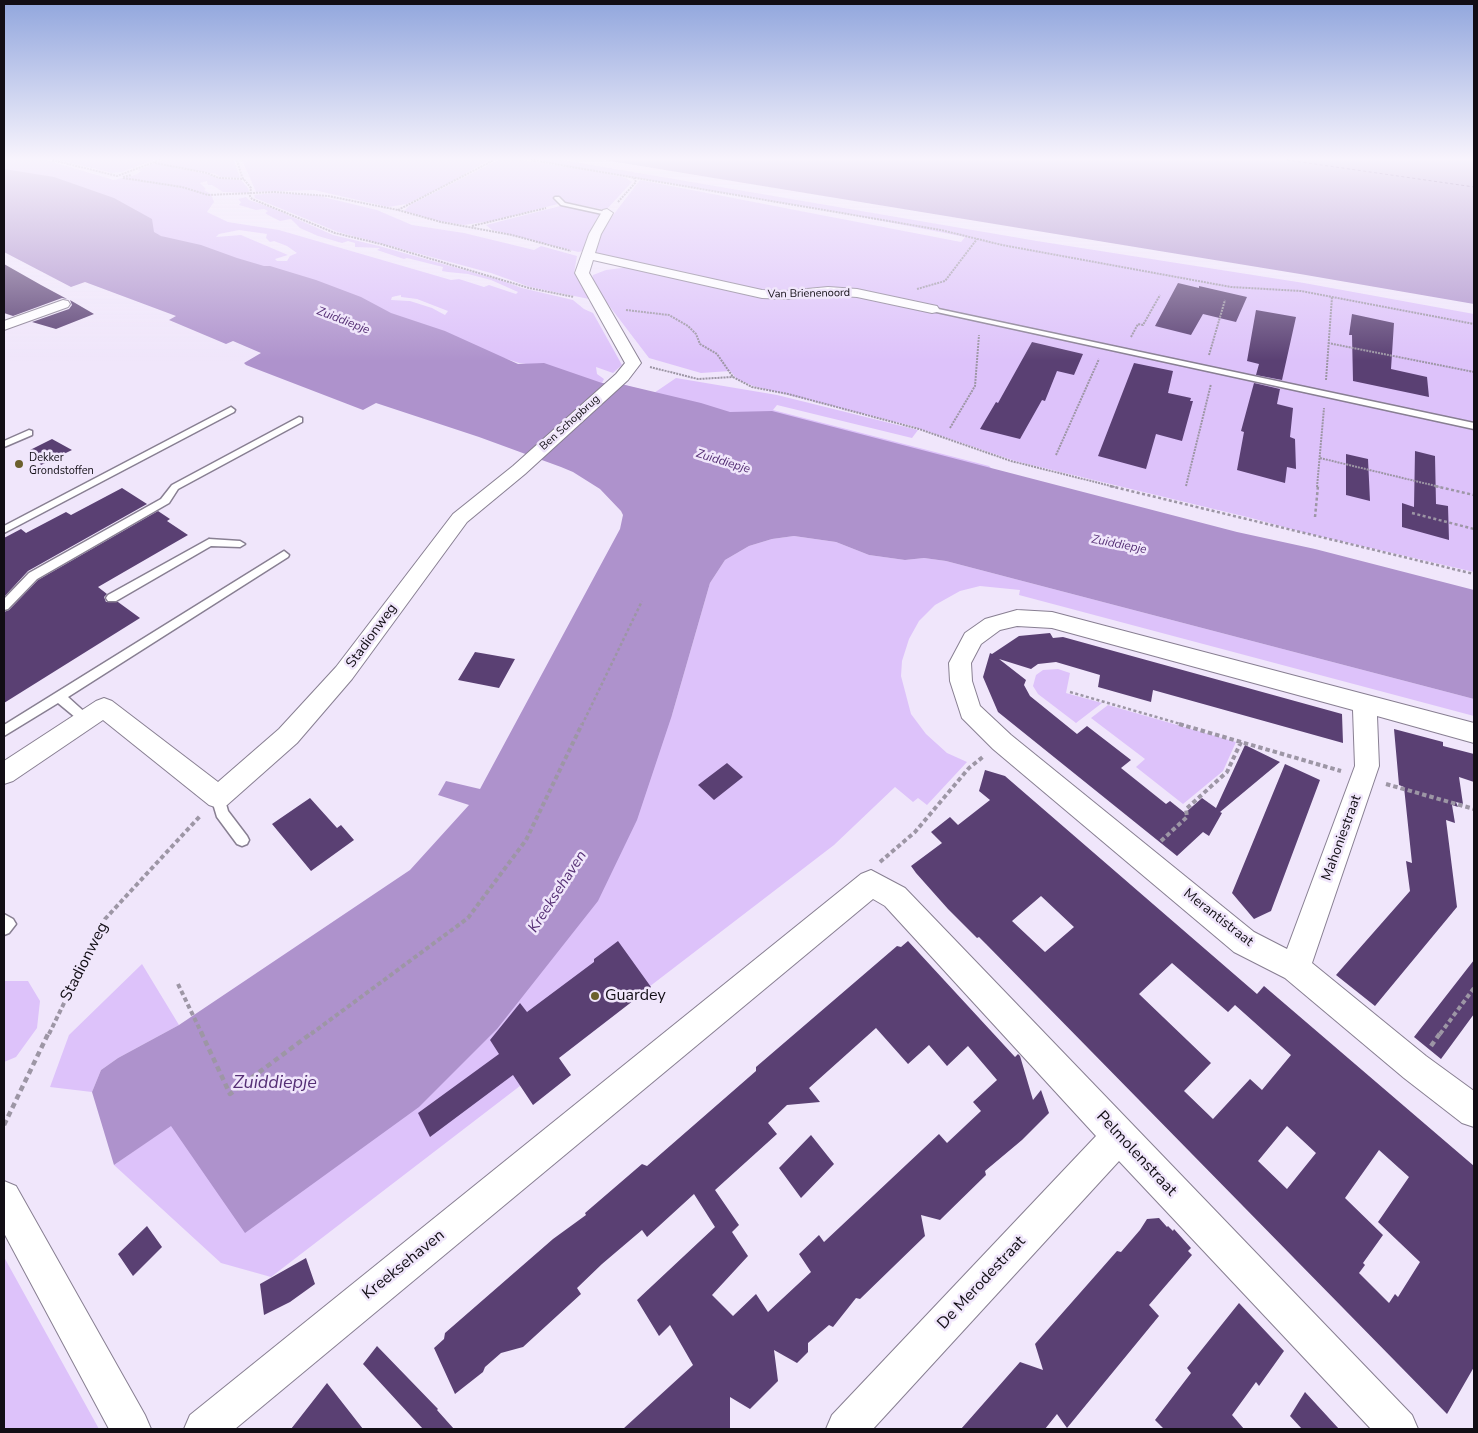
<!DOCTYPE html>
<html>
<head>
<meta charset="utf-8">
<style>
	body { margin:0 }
	#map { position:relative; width:1478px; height:1433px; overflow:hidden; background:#f0e6fb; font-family:"Nunito Sans",sans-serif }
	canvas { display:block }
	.frame { position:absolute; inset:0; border:5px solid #120e15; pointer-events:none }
</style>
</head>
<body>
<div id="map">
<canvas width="1478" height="1433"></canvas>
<div class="frame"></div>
</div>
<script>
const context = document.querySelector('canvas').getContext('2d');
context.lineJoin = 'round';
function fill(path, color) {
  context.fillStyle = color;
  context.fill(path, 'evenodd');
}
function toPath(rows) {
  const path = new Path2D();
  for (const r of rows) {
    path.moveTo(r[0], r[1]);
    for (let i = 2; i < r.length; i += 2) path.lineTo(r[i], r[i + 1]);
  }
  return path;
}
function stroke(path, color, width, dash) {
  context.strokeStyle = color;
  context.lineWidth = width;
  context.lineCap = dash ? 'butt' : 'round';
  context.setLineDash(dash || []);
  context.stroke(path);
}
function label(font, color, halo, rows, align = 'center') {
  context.font = font + ' "Nunito Sans",sans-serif';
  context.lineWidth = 5;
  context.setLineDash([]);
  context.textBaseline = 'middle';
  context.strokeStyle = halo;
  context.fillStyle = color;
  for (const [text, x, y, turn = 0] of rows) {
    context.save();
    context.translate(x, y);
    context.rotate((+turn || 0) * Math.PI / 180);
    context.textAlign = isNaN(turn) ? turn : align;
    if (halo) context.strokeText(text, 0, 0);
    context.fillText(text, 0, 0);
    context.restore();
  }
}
fill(toPath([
	[4,160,46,160,114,180,135,175,141,171,138,170,163,160,234,160,240,178,220,177,216,174,168,166,207,174,217,178,241,180,248,188,249,192,246,193,223,192,212,185,208,185,207,181,200,183,206,189,204,190,211,194,214,202,207,212,228,222,279,230,451,280,459,279,484,287,489,285,516,294,518,292,491,280,468,274,448,272,442,271,443,267,407,258,404,259,377,250,380,248,355,247,355,243,348,241,342,243,318,236,300,228,291,219,280,221,268,215,265,213,268,211,264,209,256,210,239,205,241,202,238,199,246,197,249,200,272,208,333,235,379,246,500,280,522,288,573,300,584,309,593,313,622,365,613,373,596,367,597,374,604,379,602,383,621,384,654,393,676,378,777,395,918,430,912,438,777,405,773,410,989,466,995,472,603,388,533,365,519,363,424,332,4,179],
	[239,230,267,234,266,238,270,242,274,241,287,246,297,253,290,256,287,261,277,261,275,259,288,255,241,235,216,237,219,234],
	[401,295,401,297,417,299,448,311,445,315,432,308,410,301,391,300,392,297],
	[59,160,154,160,122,172,112,173],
	[489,160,446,185,407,204,388,207,314,190,256,192,242,160],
	[498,160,522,160,587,170,536,160,563,160,1037,241,1304,283,1474,314,1474,572,1306,533,1251,518,1015,461,912,426,753,386,737,379,730,371,701,373,649,358,591,282,593,275,606,270,629,267,743,293,870,293,766,293,593,254,604,227,640,180,961,242,965,237,842,213,594,171,626,178,632,182,606,210,570,203,564,202,560,197,554,198,558,204,491,221,464,225,438,221,404,211,410,205],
	[275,193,315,195,377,210,412,225,464,233,534,250,541,246,577,256,574,273,589,299,530,287,491,273,338,232,255,198,254,195],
	[564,205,602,214,584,251,578,252,492,230,486,225],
	[794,536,836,542,869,555,905,560,924,558,946,561,1474,699,1474,716,1019,595,1020,590,980,586,960,591,935,605,919,621,909,639,902,661,901,676,911,714,926,734,947,753,967,762,927,805,918,798,913,802,895,787,834,845,271,1277,221,1263,114,1165,171,1125,672,715,710,583,725,560,749,546,772,539],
	[1058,669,1070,673,1066,693,1102,703,1076,723,1038,694,1033,686,1036,675,1043,670],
	[1108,705,1236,742,1223,771,1183,804,1136,767,1145,759,1091,718],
	[142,964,179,1025,118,1058,101,1070,92,1092,50,1087,69,1035],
	[4,981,28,981,40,1001,37,1028,16,1057,4,1062],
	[4,1257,99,1429,4,1429]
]), '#ddc2fa');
fill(toPath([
	[604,160,1474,160,1474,304,1300,274],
	[4,169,54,177,114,198,152,219,154,232,161,236,201,245,237,258,264,266,270,266,316,280,361,297,391,313,445,331,518,364,544,363,602,383,621,384,701,403,730,412,772,411,1237,532,1315,549,1474,590,1474,699,946,561,924,558,905,560,869,555,836,542,794,536,772,539,749,546,725,560,710,583,672,715,637,820,598,901,497,1029,419,1107,245,1233,171,1126,114,1165,92,1092,101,1070,118,1058,179,1025,410,870,469,805,438,795,446,781,480,789,620,529,623,515,621,511,600,489,573,472,561,467,479,437,376,403,363,410,246,365,244,363,261,353,233,341,226,344,169,320,176,316,85,282,71,287,4,252]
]), '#ae92cc');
stroke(toPath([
	[1287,160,1474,187]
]), '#552f75', 1, [3, 2.5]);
fill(toPath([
	[4,264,41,285,67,299,62,298,13,316,4,313],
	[1178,283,1199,288,1199,286,1247,297,1236,322,1203,314,1191,335,1155,326],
	[70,300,94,314,56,329,32,322,69,309,72,305],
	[1256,310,1296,317,1282,380,1256,375,1259,364,1247,361],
	[1352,314,1394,323,1391,369,1427,377,1429,397,1353,381,1352,335,1349,335],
	[1032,342,1083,354,1074,375,1057,371,1045,401,1042,400,1020,439,980,429,996,402,998,403],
	[1134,363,1173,371,1168,393,1191,398,1190,401,1193,401,1182,441,1156,434,1146,469,1098,456],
	[1254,383,1280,389,1277,404,1293,408,1290,437,1295,439,1296,469,1287,467,1285,483,1237,470,1244,432,1241,431],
	[52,439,72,450,41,465,30,450],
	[1415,451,1435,456,1436,504,1448,506,1449,540,1402,527,1402,503,1414,507],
	[1346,454,1368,459,1370,501,1346,495],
	[122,488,147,504,28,571,4,597,4,538,21,529,26,533,66,512,71,515],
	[158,511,170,519,167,521,188,535,98,587,107,594,104,597,106,602,118,602,140,618,4,703,4,612,9,610,38,580],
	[1050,633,1053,638,1063,637,1342,714,1343,743,1153,690,1151,702,1098,687,1100,675,1056,662,1038,664,1031,669,999,659,1026,680,1024,685,1030,696,1077,734,1087,726,1131,760,1121,768,1166,804,1170,801,1185,813,1202,798,1216,808,1245,745,1280,762,1220,812,1222,813,1209,836,1203,832,1177,856,998,712,983,677,990,653,992,654,1019,636],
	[475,652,515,659,499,688,458,680],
	[1394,729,1443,742,1443,746,1474,754,1474,782,1459,777,1463,804,1456,802,1458,807,1452,805,1455,823,1446,820,1457,907,1375,1006,1336,975,1410,891,1406,861,1412,863,1404,787,1399,785],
	[727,763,743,777,714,800,698,785],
	[1285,764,1320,780,1271,911,1254,919,1232,893],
	[985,770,1005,776,1257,994,1264,986,1474,1166,1474,1367,1447,1414,986,944,979,937,977,938,948,909,916,873,911,866,942,843,931,832,950,817,958,825,990,800,979,791],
	[1041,896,1074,927,1045,952,1012,921],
	[1172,963,1228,1012,1235,1005,1291,1055,1262,1090,1250,1079,1213,1119,1184,1091,1211,1063,1139,994],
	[1287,1126,1316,1153,1287,1189,1258,1161],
	[1379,1150,1409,1177,1378,1222,1420,1262,1398,1297,1395,1294,1389,1303,1359,1273,1365,1265,1363,1263,1383,1235,1345,1198],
	[310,798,337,828,341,825,354,840,311,871,272,824],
	[618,941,651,987,559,1058,571,1075,533,1105,513,1075,430,1137,418,1113,499,1054,490,1040,520,1003,527,1012,594,962,594,959],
	[908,941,1015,1057,1018,1054,1020,1056,1033,1100,1041,1090,1049,1113,1022,1140,985,1171,986,1175,940,1220,921,1215,925,1236,860,1299,856,1298,833,1327,829,1325,808,1343,808,1352,797,1363,774,1350,778,1381,750,1409,730,1397,730,1429,623,1429,693,1365,670,1325,659,1336,637,1300,715,1227,694,1194,647,1237,642,1230,602,1264,577,1288,581,1294,523,1347,501,1353,485,1367,483,1372,455,1394,434,1348,444,1339,445,1333,553,1239,586,1215,585,1213,642,1164,647,1166,655,1159,756,1071,756,1067,897,946,901,947],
	[876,1028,908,1064,929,1045,947,1066,968,1046,997,1080,973,1102,981,1111,947,1143,939,1134,824,1242,819,1235,799,1254,811,1272,768,1312,756,1294,733,1316,712,1295,748,1256,732,1232,739,1225,715,1190,777,1134,768,1123,787,1105,820,1102,809,1088],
	[1474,960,1474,1014,1441,1059,1414,1037],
	[811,1135,834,1164,801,1198,779,1168],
	[1159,1218,1167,1227,1168,1226,1173,1231,1174,1229,1191,1248,1188,1251,1192,1255,1149,1305,1159,1316,1067,1428,1057,1414,1045,1429,961,1429,1020,1362,1043,1370,1035,1344,1117,1251,1121,1252,1140,1230,1147,1219],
	[147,1226,162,1247,133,1276,118,1254],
	[306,1258,315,1284,290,1302,264,1315,260,1284],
	[1239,1303,1284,1351,1259,1386,1256,1382,1232,1415,1244,1429,1164,1429,1155,1420,1191,1373,1187,1368],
	[377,1346,438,1409,437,1410,454,1429,423,1429,363,1364],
	[327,1383,363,1429,291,1429],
	[1305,1392,1339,1429,1302,1429,1290,1416]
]), '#5a4073');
const lane = toPath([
	[555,197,559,197,565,203,610,213,607,215,561,205,554,198,555,197],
	[929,307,1474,423,1474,429,932,311,929,311,929,307],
	[231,407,235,410,234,412,4,533,4,526,231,407],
	[299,417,302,418,302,422,178,489,169,503,37,579,8,609,4,610,4,599,29,573,161,499,172,485,299,417],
	[29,430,32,431,32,435,4,447,4,441,29,430],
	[209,539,240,541,245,544,240,547,211,546,116,601,108,601,106,598,108,595,209,539],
	[284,551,289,555,288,557,68,697,89,716,91,719,89,722,81,722,58,703,4,736,4,725,284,551],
	[218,791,223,793,228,811,247,836,249,840,247,844,242,846,237,844,217,817,211,797,213,793,218,791],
	[4,914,13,919,16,924,9,933,4,935,4,914]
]);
const street = toPath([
	[607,209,613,213,601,234,595,253,762,290,786,291,828,287,857,289,932,305,937,306,939,309,937,312,932,313,857,297,828,295,786,299,762,298,593,260,589,273,641,363,628,380,525,474,467,522,352,679,297,743,227,805,218,808,209,805,103,720,13,781,4,784,4,761,96,701,104,698,112,701,218,782,279,729,336,667,453,514,513,466,616,374,625,363,575,273,589,234,603,210,607,209],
	[63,300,68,301,70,304,68,307,4,330,4,321,63,300],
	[1017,610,1052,612,1474,723,1474,743,1377,716,1379,766,1312,963,1426,1056,1474,1091,1474,1127,1462,1123,1404,1078,1285,978,1234,952,993,749,962,718,950,681,949,663,965,633,985,619,1017,610],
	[1017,626,1052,628,1353,710,1355,766,1287,949,1254,932,1011,735,980,706,972,681,971,663,981,644,1000,630,1017,626],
	[871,870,905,888,1412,1415,1418,1429,1371,1429,1119,1161,873,1429,826,1429,832,1415,1096,1136,885,906,873,899,235,1429,184,1429,190,1415,861,874,871,870],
	[4,1181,16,1186,145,1415,151,1429,109,1429,4,1233,4,1181]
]);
stroke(lane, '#887f92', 3);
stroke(street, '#887f92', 2);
stroke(toPath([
	[52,160,117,176,160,160],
	[237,160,242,177,251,188,250,196,252,199,335,233,381,244,529,288,574,297],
	[531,160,941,230,1002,245,1231,287,1301,291,1474,324],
	[155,163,207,173,219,178,244,179],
	[123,177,131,175],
	[123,178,182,187,208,195,275,192,328,196,398,210,441,222,512,235,571,251],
	[618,202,636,182,634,178],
	[398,210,494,160],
	[472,226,546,208],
	[917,289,945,281,977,239],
	[626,310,669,315,688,326,696,334,700,344,717,354,733,377,752,387,788,394,919,429,1011,461,1115,487],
	[1131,337,1138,324,1143,325,1160,295],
	[1328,343,1474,372],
	[1209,355,1225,300],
	[650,367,698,379,733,377],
	[1326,380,1332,297],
	[950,428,975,386,979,335],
	[1056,455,1099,359],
	[1320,458,1440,487],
	[1186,486,1211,384],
	[1317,487,1324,408]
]), '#9d96a5', 2, [2, 1]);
stroke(toPath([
	[1110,486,1474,574],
	[1435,486,1474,495],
	[1412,513,1474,529],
	[1315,517,1318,486],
	[1070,692,1184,725],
	[582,725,642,601]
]), '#9d96a5', 2.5, [3, 2.5]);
stroke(toPath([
	[1179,724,1341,771],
	[1386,784,1474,809],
	[1161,841,1187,817,1186,809,1227,772,1241,742],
	[880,862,915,832,969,768,984,756],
	[178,984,202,1034],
	[49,1034,105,919,201,815],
	[311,1034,468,918,526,840,582,724],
	[1440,1034,1474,988]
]), '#9d96a5', 4, [4.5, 3]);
stroke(toPath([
	[201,1032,230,1094,313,1032],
	[1431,1046,1441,1032],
	[4,1125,49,1032]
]), '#9d96a5', 4.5, [5.5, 4]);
fill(lane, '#fff');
fill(street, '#fff');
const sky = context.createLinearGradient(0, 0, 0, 361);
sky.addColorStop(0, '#91a6dd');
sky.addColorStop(0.44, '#f8f4fd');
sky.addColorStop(1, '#f8f4fd00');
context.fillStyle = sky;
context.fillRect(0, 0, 1478, 361);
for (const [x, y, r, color] of [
	[19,464,5,"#6c602d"],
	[595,996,5,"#6c602d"]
]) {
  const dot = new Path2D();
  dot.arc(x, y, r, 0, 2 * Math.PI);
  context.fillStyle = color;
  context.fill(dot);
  stroke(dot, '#f0e6fb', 2);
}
label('11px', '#120e15', '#f0e6fb', [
	["Van Brienenoord",809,294,-1],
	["Ben Schopbrug",570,423,-42]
]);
label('11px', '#120e15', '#f0e6fb', [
	["Dekker",29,458],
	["Grondstoffen",29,471]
], 'left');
label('italic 12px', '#552f75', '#f0e6fb', [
	["Zuiddiepje",343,321,21],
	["Zuiddiepje",723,462,17],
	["Zuiddiepje",1119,545,11]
]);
label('14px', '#120e15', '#f0e6fb', [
	["Stadionweg",372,636,-54],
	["Mahoniestraat",1342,838,-70],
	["Merantistraat",1218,918,38]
]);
label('italic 15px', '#552f75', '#f0e6fb', [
	["Kreeksehaven",558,892,-57]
]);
label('16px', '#120e15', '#f0e6fb', [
	["Stadionweg",85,962,-63],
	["Pelmolenstraat",1136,1154,47],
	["Kreeksehaven",404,1265,-39],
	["De Merodestraat",982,1283,-47]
]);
label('16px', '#120e15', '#f0e6fb', [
	["Guardey",605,996]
], 'left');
label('italic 18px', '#552f75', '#f0e6fb', [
	["Zuiddiepje",275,1084]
]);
</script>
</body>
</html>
